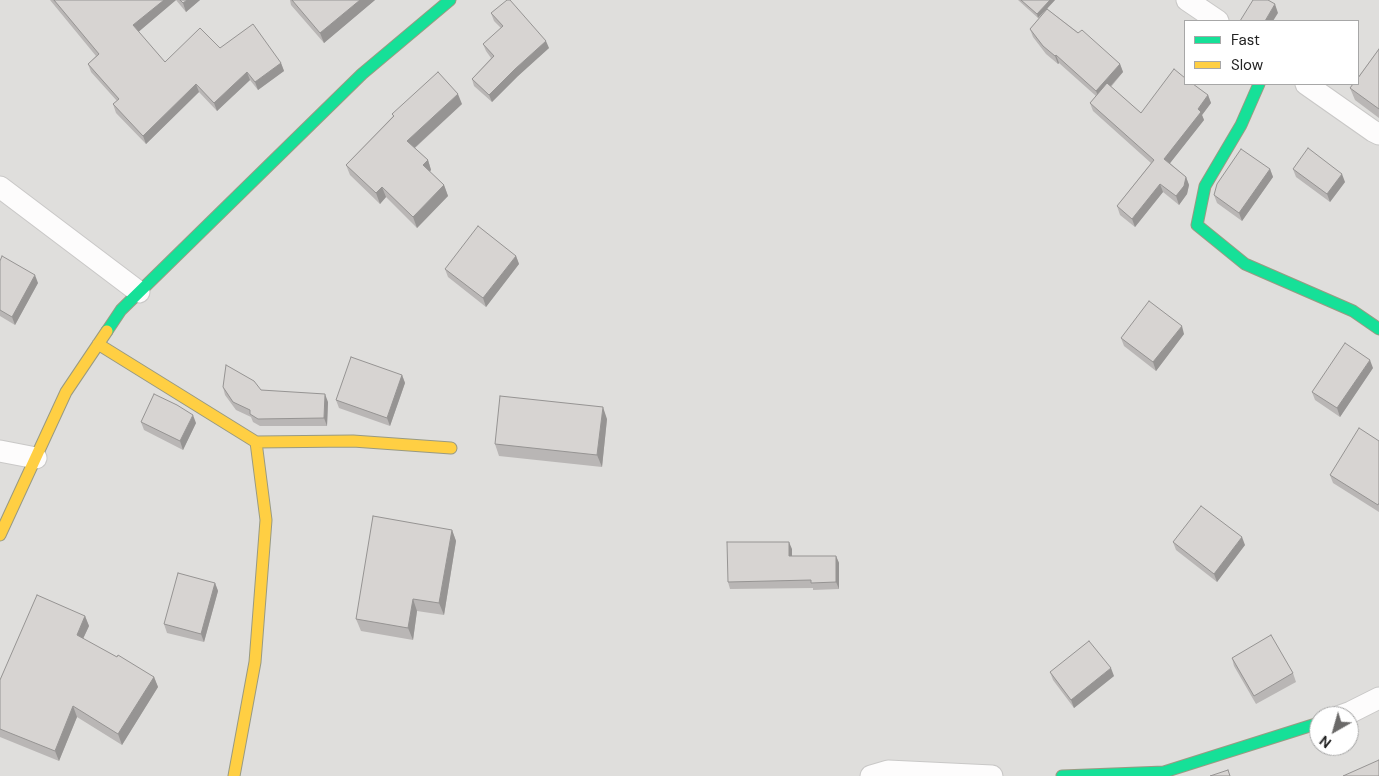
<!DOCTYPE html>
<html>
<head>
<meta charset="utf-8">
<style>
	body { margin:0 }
	#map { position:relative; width:1379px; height:776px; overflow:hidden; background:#f0eeeb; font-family:"DM Sans",sans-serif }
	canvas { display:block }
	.legend { position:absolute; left:1184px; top:20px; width:175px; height:65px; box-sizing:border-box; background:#fff; border:1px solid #a7a7a7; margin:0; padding:6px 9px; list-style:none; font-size:15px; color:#222 }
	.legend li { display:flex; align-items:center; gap:10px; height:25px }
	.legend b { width:25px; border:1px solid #a7a7a7 }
	.north { position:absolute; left:1309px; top:706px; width:50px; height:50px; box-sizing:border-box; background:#fff; border:1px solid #a7a7a7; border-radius:50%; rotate:218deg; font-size:14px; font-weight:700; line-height:20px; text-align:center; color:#222 }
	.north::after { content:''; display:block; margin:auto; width:18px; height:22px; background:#6a6968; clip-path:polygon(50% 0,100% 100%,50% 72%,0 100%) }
</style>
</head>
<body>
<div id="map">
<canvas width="1379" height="776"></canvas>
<ul class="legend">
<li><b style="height:6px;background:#16e098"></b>Fast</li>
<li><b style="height:6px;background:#ffcf43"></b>Slow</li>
</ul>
<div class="north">N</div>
</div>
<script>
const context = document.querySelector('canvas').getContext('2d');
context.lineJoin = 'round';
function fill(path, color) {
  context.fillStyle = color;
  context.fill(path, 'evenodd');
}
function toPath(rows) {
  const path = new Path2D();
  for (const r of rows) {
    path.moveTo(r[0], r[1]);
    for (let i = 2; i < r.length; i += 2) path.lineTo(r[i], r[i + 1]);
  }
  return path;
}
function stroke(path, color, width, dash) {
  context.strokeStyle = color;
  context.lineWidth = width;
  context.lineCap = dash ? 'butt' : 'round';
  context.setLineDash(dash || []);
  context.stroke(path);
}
fill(toPath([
	[0,0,1379,0,1379,776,0,776],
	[1185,21,1358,21,1358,84,1185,84],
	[1319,716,1349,716,1349,746,1319,746]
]), '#dfdedc');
const street = toPath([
	[1187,0,1218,21],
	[1306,84,1373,131,1379,134],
	[0,187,139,292],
	[0,451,36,458],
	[1340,716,1351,712,1379,698],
	[871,776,888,771,992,776]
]);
const fast = toPath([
	[1259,84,1241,125,1205,186,1197,225,1245,264,1353,311,1379,329],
	[107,331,121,310,362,74,450,0],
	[1062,776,1164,772,1319,723]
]);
const slow = toPath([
	[98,344,256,442,353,441,451,448],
	[0,535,66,392,107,331],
	[234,776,255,662,266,520,256,442]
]);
stroke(street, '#c9c8c7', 23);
stroke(fast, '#999a82', 13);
stroke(slow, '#999a82', 13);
stroke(street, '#fdfcfc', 21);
stroke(fast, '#16e098', 11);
stroke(slow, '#ffcf43', 11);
fill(toPath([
	[50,0,200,0,186,12,176,0,138,32,165,62,220,48,281,63,284,71,258,90,250,80,217,111,199,92,146,144,116,113,113,104,117,101,91,72,88,64,96,56],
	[290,0,375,0,324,43,291,5],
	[1018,0,1055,0,1047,9,1120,64,1123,72,1111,87,1141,113,1208,95,1211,103,1202,115,1204,120,1170,163,1186,177,1189,185,1187,194,1179,205,1163,192,1135,227,1120,215,1117,206,1151,163,1093,111,1090,103,1096,96,1059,63,1058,64,1046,54,1033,37,1030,29,1045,11,1038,18],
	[491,13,549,48,518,76,492,102,474,86,472,79,491,58,486,51,483,44,501,28,494,21],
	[1379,49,1379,118,1355,100,1350,88],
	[462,104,415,148,428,160,431,170,430,172,444,185,448,196,417,228,386,197,380,204,350,175,346,165,393,116,392,114],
	[1270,169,1273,177,1242,221,1217,203,1214,195],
	[1293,169,1345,182,1330,202,1296,177],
	[516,256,519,264,486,307,448,277,445,269],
	[0,261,38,283,15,325,0,316],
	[1184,334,1156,371,1124,346,1121,338],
	[1373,368,1340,417,1315,400,1312,392],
	[402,375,405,383,390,426,339,408,336,400],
	[223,387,261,390,328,402,327,426,260,426,253,422,251,417,236,410,225,395],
	[607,419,602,467,499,456,495,444],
	[141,422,196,423,183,450,144,430],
	[1379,441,1379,512,1333,483,1330,475],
	[452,530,456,541,444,615,417,611,413,640,361,631,356,619],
	[1173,542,1245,545,1217,582,1176,550],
	[792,549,792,556,836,556,839,563,839,589,813,590,813,588,730,589,728,582],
	[215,583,218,591,204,642,167,633,164,624],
	[85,616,89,626,83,639,154,677,158,687,122,745,77,717,59,761,0,737,0,680],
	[1232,658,1293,673,1296,682,1256,704,1234,666],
	[1050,672,1114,676,1074,708,1053,680]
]), '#b9b6b5');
fill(toPath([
	[164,0,176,0,136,34,133,25],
	[187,0,200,0,186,12,183,3],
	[360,0,375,0,324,43,320,33],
	[1050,0,1055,0,1038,18,1037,14],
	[1275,4,1278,13,1273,21,1265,21],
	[546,41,549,48,518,76,492,102,489,95,515,69],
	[1056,55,1059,63,1058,64,1055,56],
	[281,63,284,71,258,90,255,82],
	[1120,64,1123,72,1099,99,1096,91],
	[247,72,250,80,217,111,214,103],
	[196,84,199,92,146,144,143,136],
	[458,94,462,104,411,151,407,141],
	[1208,95,1211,103,1202,115,1204,120,1167,167,1164,159,1198,109],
	[428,160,431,170,426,175,423,165],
	[1270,169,1273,177,1242,221,1239,213],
	[1342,174,1345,182,1330,202,1327,194],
	[1186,177,1189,185,1187,194,1179,205,1176,196],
	[1160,184,1163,192,1135,227,1132,219],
	[444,185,448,196,417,228,413,217],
	[382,187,386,197,380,204,376,193],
	[516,256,519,264,486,307,483,298],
	[35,275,38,283,15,325,12,317],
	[1182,326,1184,334,1156,371,1153,362],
	[1370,360,1373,368,1340,417,1337,408],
	[402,375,405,383,390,426,387,418],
	[325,394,328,402,327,426,324,418],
	[603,407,607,419,602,467,597,455],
	[193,415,196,423,183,450,180,441],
	[452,530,456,541,444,615,439,603],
	[1242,537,1245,545,1217,582,1214,574],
	[789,542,792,549,792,563,789,556],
	[836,556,839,563,839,589,836,582],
	[215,583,218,591,204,642,201,634],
	[413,599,417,611,413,640,408,628],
	[85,616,89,626,80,645,77,635],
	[1111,668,1114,676,1074,708,1071,700],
	[154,677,158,687,122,745,118,734],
	[73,706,77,717,59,761,55,751]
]), '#969493');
const building = toPath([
	[54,0,164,0,133,25,165,62,200,28,220,48,253,24,281,63,255,82,247,72,214,103,196,84,143,136,113,104,119,99,88,64,99,54,54,0],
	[180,0,187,0,183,3,180,0],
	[292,0,360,0,320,33,292,0],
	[507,0,510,0,546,41,515,69,489,95,472,79,494,56,483,44,503,26,491,13,507,0],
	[1021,0,1050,0,1037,14,1021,0],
	[1253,0,1268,0,1275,4,1265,21,1240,21,1253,0],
	[1047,9,1078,33,1082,30,1120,64,1096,91,1056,55,1055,56,1043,46,1030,29,1047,9],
	[1379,49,1379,109,1350,88,1353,84,1358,84,1358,78,1379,49],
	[1174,69,1185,78,1185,84,1193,84,1208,95,1198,109,1201,112,1164,159,1186,177,1184,186,1176,196,1160,184,1132,219,1117,206,1154,160,1090,103,1107,83,1141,113,1174,69],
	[438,72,458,94,407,141,428,160,423,165,444,185,413,217,382,187,376,193,346,165,394,116,392,114,438,72],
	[1308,148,1342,174,1327,194,1293,169,1308,148],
	[1241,149,1270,169,1239,213,1214,195,1217,184,1241,149],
	[478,226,516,256,483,298,445,269,478,226],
	[2,256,35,275,12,317,0,310,0,261,2,256],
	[1149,301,1182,326,1153,362,1121,338,1149,301],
	[1345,343,1370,360,1337,408,1312,392,1345,343],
	[351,357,402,375,387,418,336,400,351,357],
	[226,365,254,381,261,390,325,394,324,418,258,419,250,414,250,410,233,402,223,387,226,365],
	[154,394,177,405,193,415,180,441,141,422,154,394],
	[500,396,603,407,597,455,495,444,500,396],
	[1359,428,1379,441,1379,503,1378,505,1330,475,1359,428],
	[1201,506,1242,537,1214,574,1173,542,1201,506],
	[373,516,452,530,439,603,413,599,408,628,356,619,373,516],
	[727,542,789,542,789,556,836,556,836,582,811,583,811,580,728,582,727,542],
	[178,573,215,583,201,634,164,624,178,573],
	[37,595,85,616,77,635,117,657,118,655,154,677,118,734,73,706,55,751,0,729,0,680,37,595],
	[1271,635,1293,673,1254,696,1232,658,1271,635],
	[1089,641,1111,668,1071,700,1050,672,1089,641],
	[1379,760,1379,776,1343,776,1379,760],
	[1228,770,1230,776,1210,776,1228,770]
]);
fill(building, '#d7d4d2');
stroke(building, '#969493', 1);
</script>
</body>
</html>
